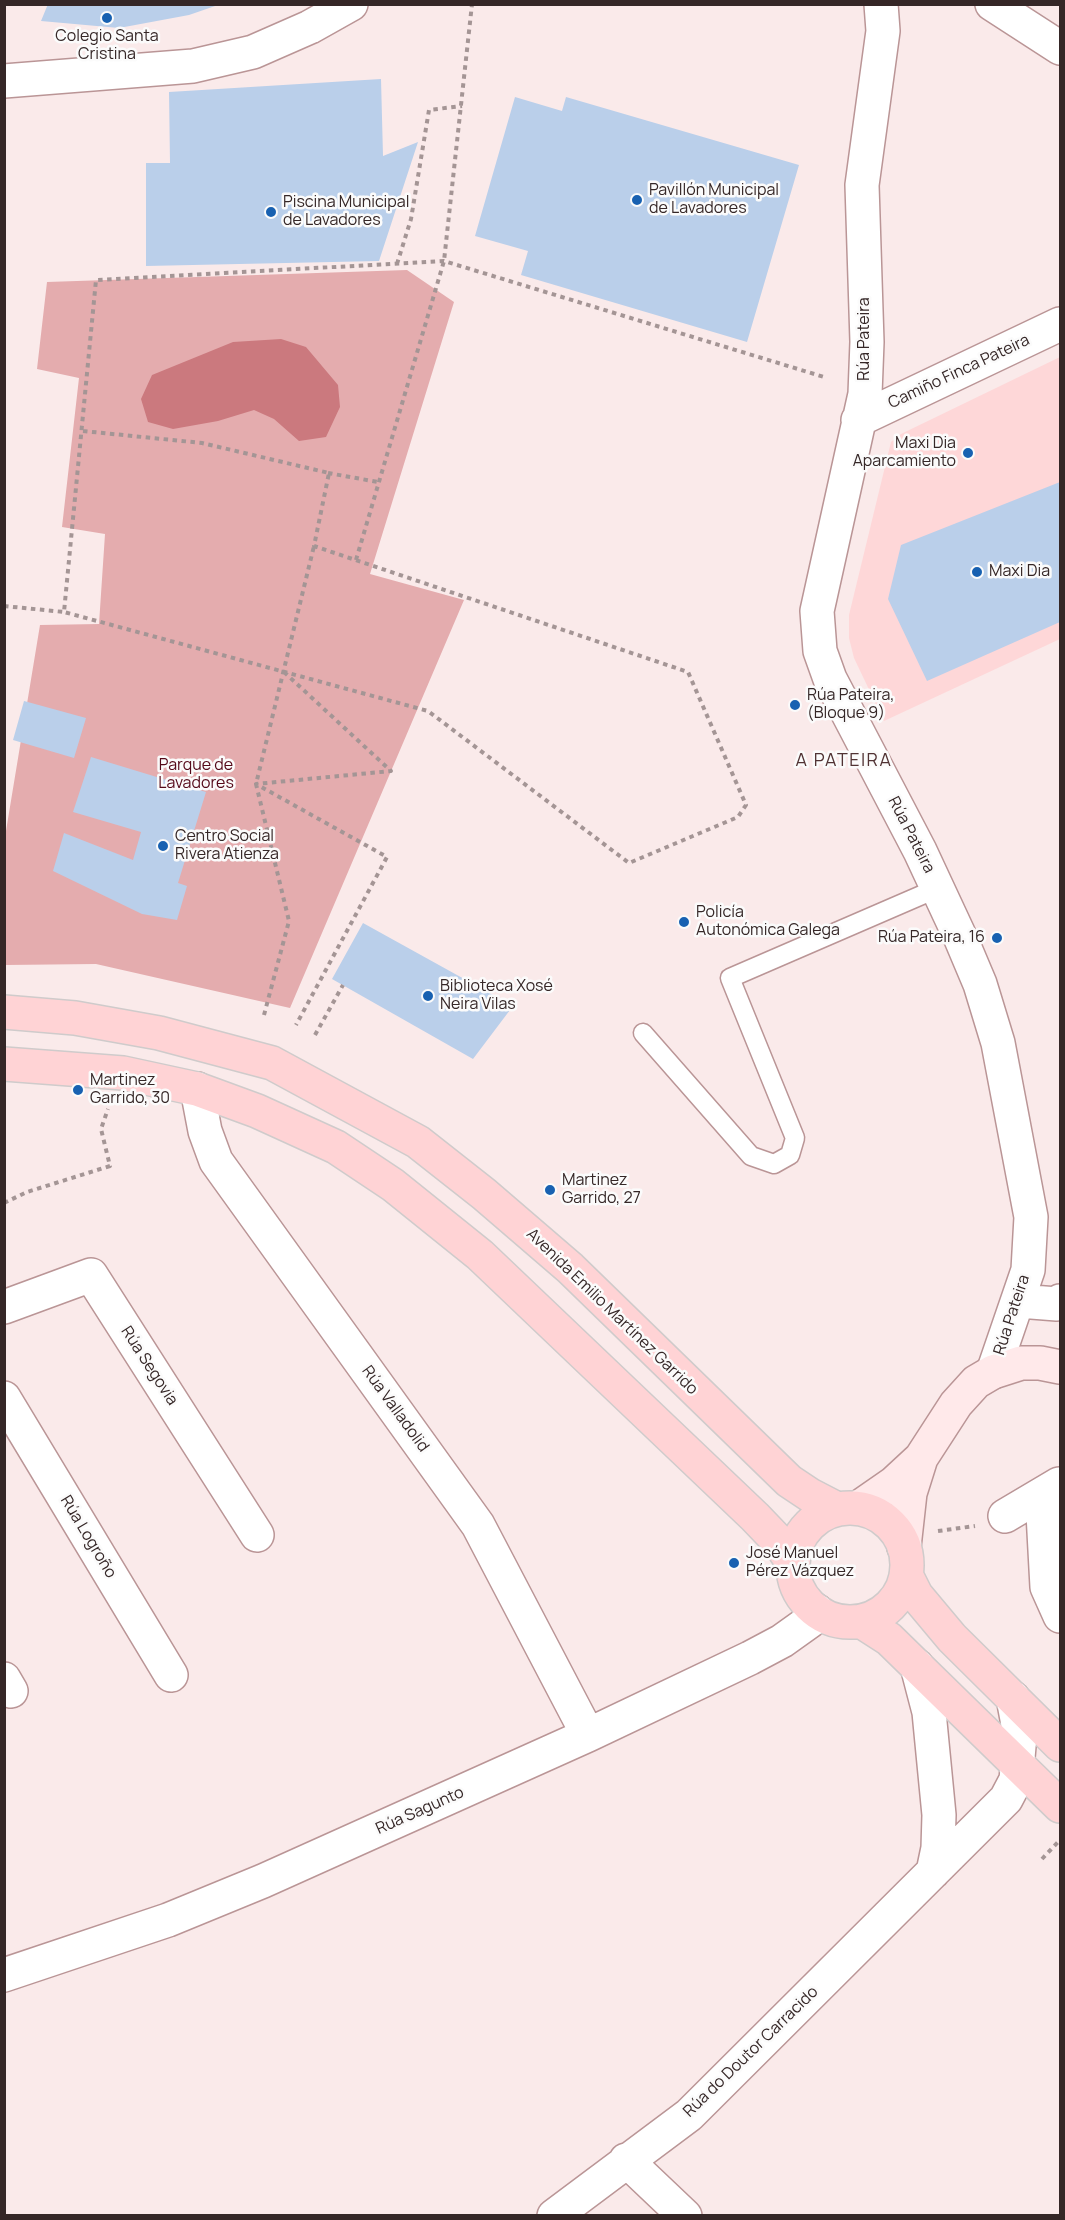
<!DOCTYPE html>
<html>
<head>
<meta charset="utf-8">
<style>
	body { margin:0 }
	#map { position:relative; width:1065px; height:2220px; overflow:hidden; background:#faeaea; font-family:Manrope,sans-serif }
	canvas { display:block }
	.frame { position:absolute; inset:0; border:6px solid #352727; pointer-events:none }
</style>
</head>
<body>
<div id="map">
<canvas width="1065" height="2220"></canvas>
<div class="frame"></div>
</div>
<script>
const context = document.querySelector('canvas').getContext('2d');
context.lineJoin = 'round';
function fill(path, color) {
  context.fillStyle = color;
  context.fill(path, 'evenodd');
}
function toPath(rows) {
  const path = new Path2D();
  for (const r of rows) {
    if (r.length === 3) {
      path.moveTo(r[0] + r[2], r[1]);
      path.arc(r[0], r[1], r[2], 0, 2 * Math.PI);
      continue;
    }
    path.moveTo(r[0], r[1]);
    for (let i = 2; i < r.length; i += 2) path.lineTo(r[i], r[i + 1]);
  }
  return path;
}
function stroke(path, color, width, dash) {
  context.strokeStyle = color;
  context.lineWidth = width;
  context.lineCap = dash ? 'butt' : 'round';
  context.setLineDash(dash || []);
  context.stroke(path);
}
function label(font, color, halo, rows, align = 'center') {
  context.font = font + ' Manrope,sans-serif';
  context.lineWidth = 5;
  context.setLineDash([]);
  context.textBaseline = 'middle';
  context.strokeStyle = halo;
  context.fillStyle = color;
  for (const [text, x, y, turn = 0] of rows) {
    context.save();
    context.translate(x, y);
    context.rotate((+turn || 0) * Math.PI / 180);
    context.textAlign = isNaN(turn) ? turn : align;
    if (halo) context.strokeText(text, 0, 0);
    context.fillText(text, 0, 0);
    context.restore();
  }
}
fill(toPath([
	[1060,357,1060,639,884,721,854,658,849,638,849,615,891,442,901,434]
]), '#fed7d8');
fill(toPath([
	[407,270,454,302,370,574,464,600,290,1008,96,964,5,965,5,837,40,625,99,624,105,534,62,527,79,378,37,369,47,282]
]), '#e4acae');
fill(toPath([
	[281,339,306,347,338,385,340,407,326,437,299,441,274,419,254,410,218,421,173,429,148,422,141,399,152,375,233,342]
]), '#cb797e');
fill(toPath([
	[48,4,218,4,218,5,189,15,119,28,41,21],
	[381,79,383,156,418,142,379,261,146,266,146,163,170,163,169,92],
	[515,97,562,111,566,97,799,165,747,342,521,275,528,251,475,236],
	[1060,482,1060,622,927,681,888,599,901,545],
	[24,701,86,718,74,758,13,740],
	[91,757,206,792,178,883,187,886,177,920,142,914,53,871,64,833,133,860,141,832,73,812],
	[363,923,513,1006,473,1059,332,979]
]), '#bacfea');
const lane = toPath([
	[643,1033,751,1156,774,1164,790,1155,795,1138,730,978,938,888]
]);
const street = toPath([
	[881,4,883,31,862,185,867,342,865,394,817,611,820,651,830,679,920,851,961,939,980,984,998,1043,1031,1217,1028,1270,993,1372],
	[992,4,1060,48],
	[4,81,193,66,253,52,310,27,351,4],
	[858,420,1060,324],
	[197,1089,205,1131,216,1161,478,1525,588,1735],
	[1019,1301,1057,1304,1060,1301],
	[4,1307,91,1275,257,1535],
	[4,1398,171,1675],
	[1042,1495,1047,1587,1060,1616],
	[1005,1516,1059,1484],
	[917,1666,929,1712,939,1815,938,1848,933,1872],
	[4,1679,11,1691],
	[4,1975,168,1920,263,1881,588,1735,750,1658,782,1641,810,1621,817,1611],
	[626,2160,685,2216],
	[554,2216,689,2115,1006,1799,1016,1780,1020,1735,1013,1698]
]);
const secondary = toPath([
	[858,1508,894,1483,921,1458,956,1404,976,1382,993,1372,1021,1363,1040,1363,1060,1367],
	[904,1547,910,1493,921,1458]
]);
const primary = toPath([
	[4,1012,75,1018,159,1033,272,1063,418,1142,484,1194,570,1268,789,1481,810,1495,837,1509],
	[4,1064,123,1073,197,1089,257,1111,336,1147,393,1185,480,1255,755,1517,778,1541,793,1563],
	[850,1565,57],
	[906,1575,916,1595,952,1638,1060,1745],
	[861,1621,889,1639,1060,1806]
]);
stroke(lane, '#ba9596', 21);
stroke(street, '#ba9596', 36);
stroke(secondary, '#ba9596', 36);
stroke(primary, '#cfcbcb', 36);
stroke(toPath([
	[397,264,411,219,429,110,462,106],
	[83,431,202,443,329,473,314,546,688,672,746,805,738,817,629,863,428,711,64,612,96,280,444,261,824,377],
	[328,473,378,482],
	[356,560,444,261,472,4],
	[4,606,64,612],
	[284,672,391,771,256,784,387,857,296,1025],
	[264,1015,289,921,256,784,314,546],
	[315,1035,343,985],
	[4,1203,27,1192,110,1166,101,1129,108,1109],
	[938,1531,975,1526],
	[1042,1859,1059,1841]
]), '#a49595', 4, [4.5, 4.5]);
stroke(lane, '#fff', 18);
stroke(street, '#fff', 33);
stroke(secondary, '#ffe9ea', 33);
stroke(primary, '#ffd3d5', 33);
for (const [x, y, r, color] of [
	[107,18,6,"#1861b1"],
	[637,200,6,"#1861b1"],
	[271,212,6,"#1861b1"],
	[968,453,6,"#1861b1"],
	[977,572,6,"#1861b1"],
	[795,705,6,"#1861b1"],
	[163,846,6,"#1861b1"],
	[684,922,6,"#1861b1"],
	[997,938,6,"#1861b1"],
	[428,996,6,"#1861b1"],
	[78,1090,6,"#1861b1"],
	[550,1190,6,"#1861b1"],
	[734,1563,6,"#1861b1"]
]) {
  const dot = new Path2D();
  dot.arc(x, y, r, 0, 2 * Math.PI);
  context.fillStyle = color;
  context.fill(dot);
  stroke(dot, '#fbfbfb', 2);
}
label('16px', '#352727', '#fbfbfb', [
	["Colegio Santa",107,37,"center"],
	["Cristina",107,55,"center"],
	["Pavillón Municipal",649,191],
	["de Lavadores",649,209],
	["Piscina Municipal",283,203],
	["de Lavadores",283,221],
	["Maxi Dia",956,444,"right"],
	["Aparcamiento",956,462,"right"],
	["Maxi Dia",989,572],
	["Rúa Pateira,",807,696],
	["(Bloque 9)",807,714],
	["Centro Social",175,837],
	["Rivera Atienza",175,855],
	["Policía",696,913],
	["Autonómica Galega",696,931],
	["Rúa Pateira, 16",985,938,"right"],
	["Biblioteca Xosé",440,987],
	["Neira Vilas",440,1005],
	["Martinez",90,1081],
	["Garrido, 30",90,1099],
	["Martinez",562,1181],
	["Garrido, 27",562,1199],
	["José Manuel",746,1554],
	["Pérez Vázquez",746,1572]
], 'left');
label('16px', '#352727', '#fbfbfb', [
	["Rúa Pateira",865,339,-90],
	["Camiño Finca Pateira",959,372,-25],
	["Rúa Pateira",911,835,63],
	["Avenida Emilio Martínez Garrido",612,1312,44],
	["Rúa Pateira",1012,1315,-72],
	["Rúa Segovia",149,1366,57],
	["Rúa Valladolid",395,1409,54],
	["Rúa Logroño",88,1537,59],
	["Rúa Sagunto",420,1811,-24],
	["Rúa do Doutor Carracido",751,2052,-44]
]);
label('16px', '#550919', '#fbfbfb', [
	["Parque de",196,766],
	["Lavadores",196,784]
]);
context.letterSpacing = '1.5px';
label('18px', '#513334', '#fbfbfb', [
	["A PATEIRA",844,761]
]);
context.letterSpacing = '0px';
</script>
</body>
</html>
